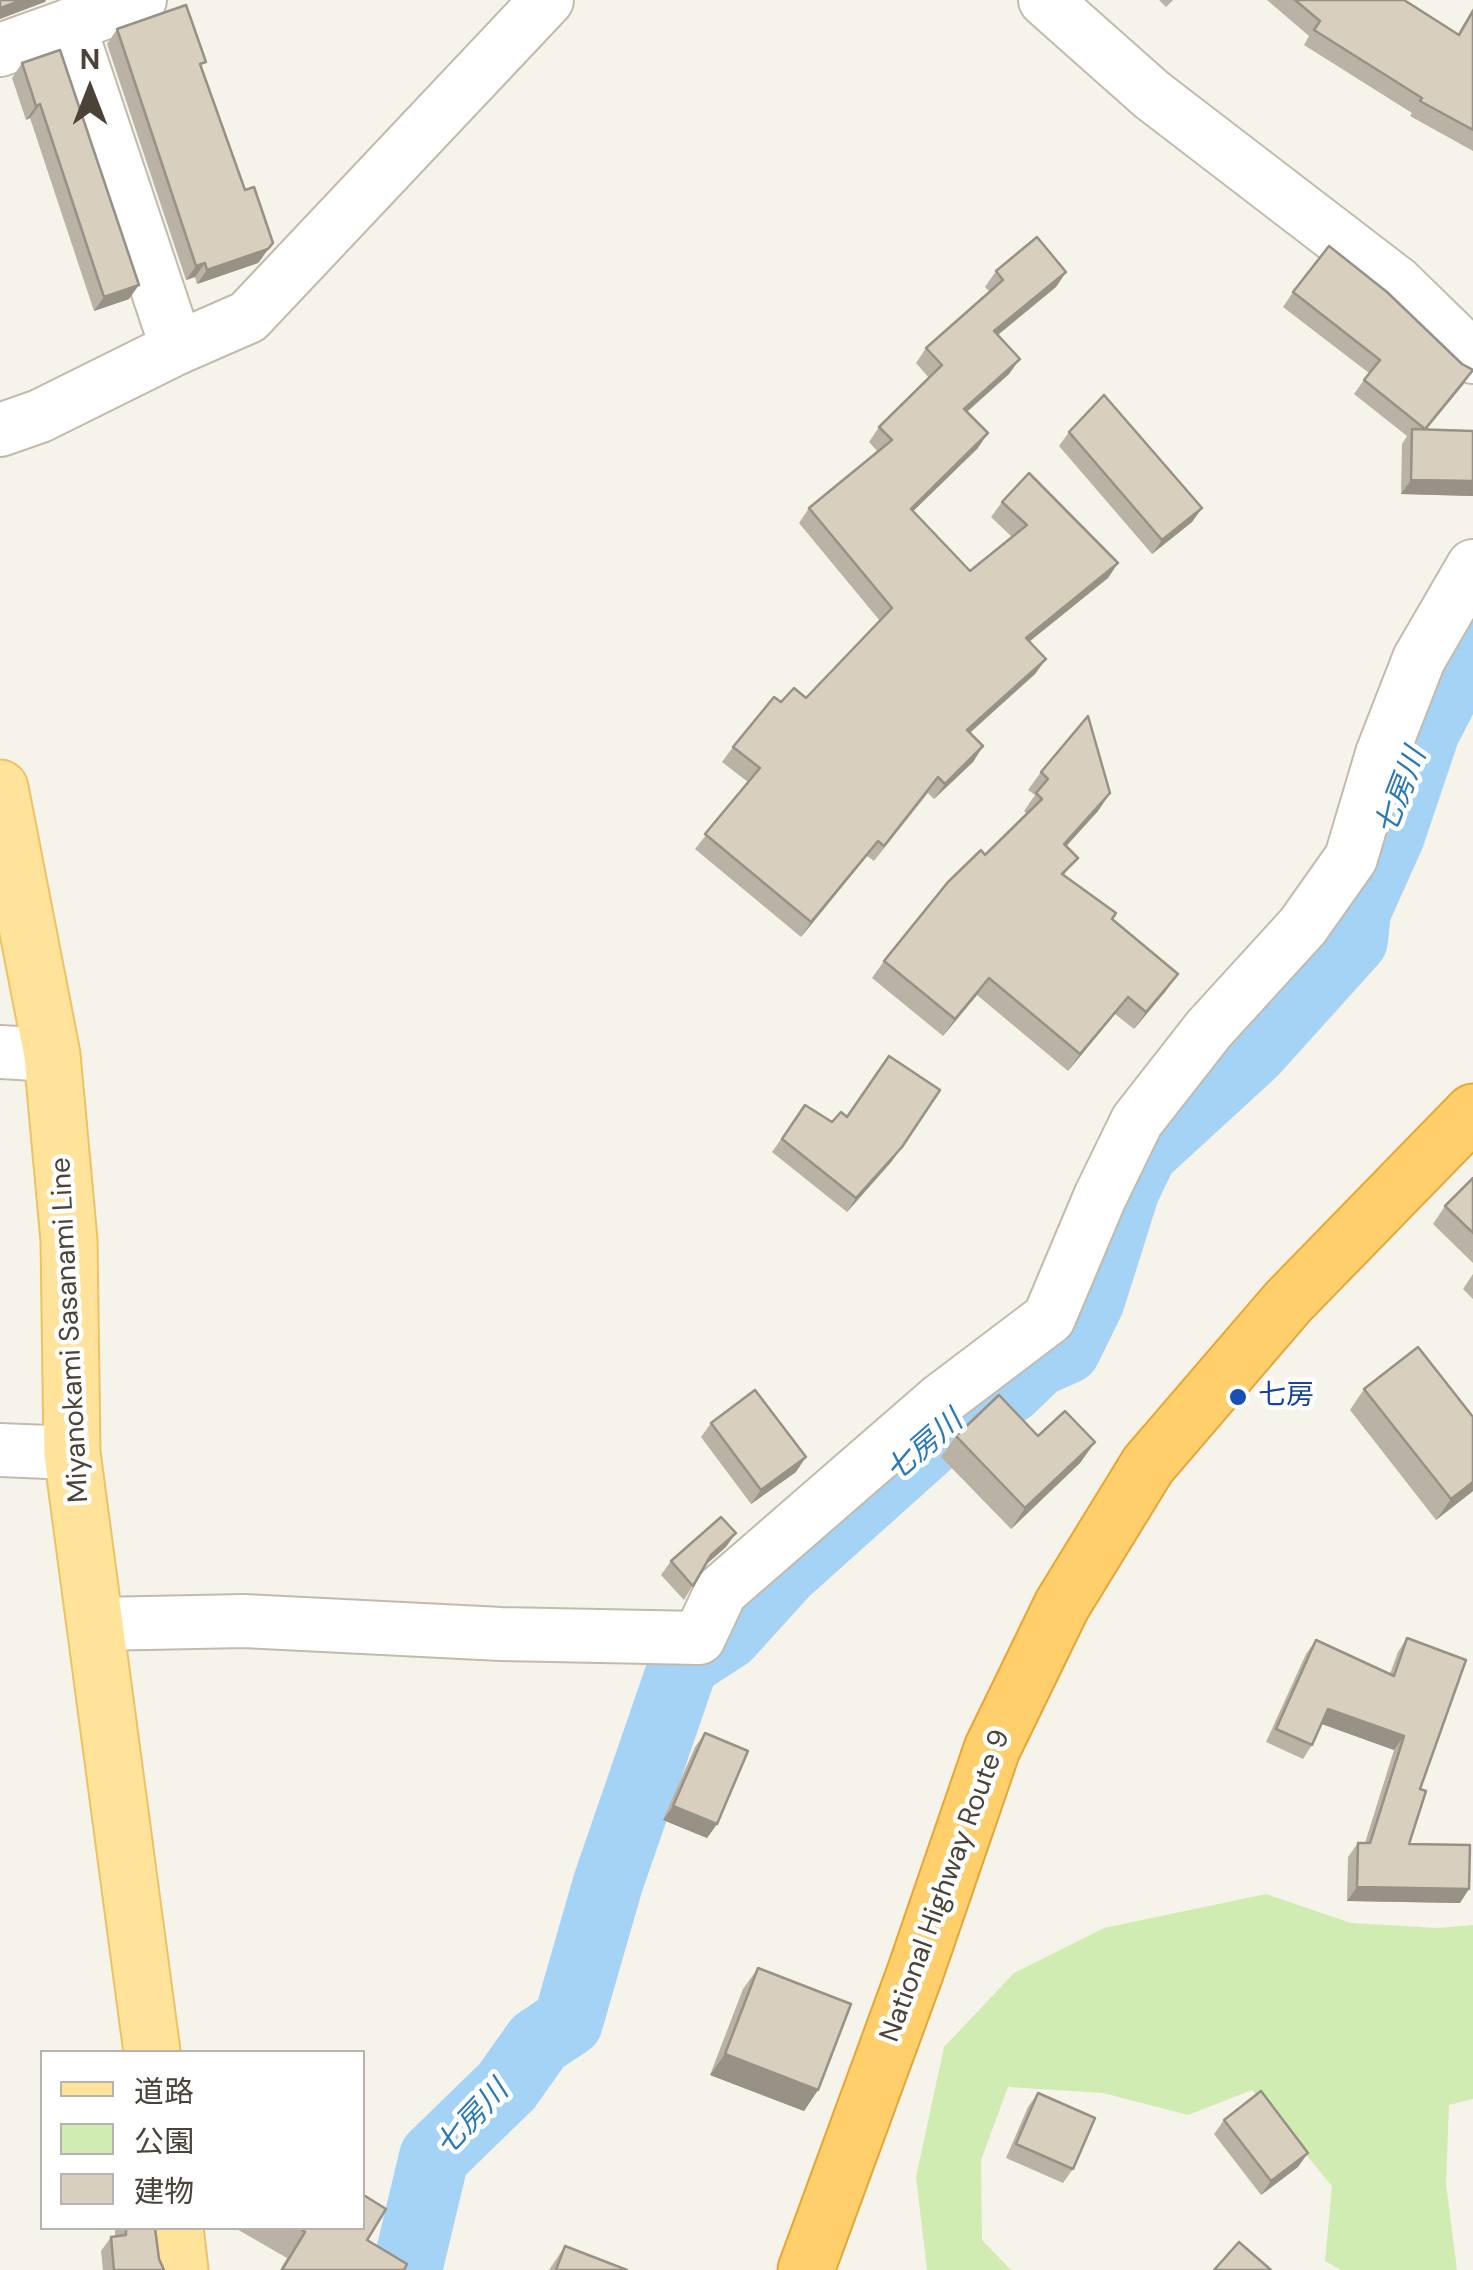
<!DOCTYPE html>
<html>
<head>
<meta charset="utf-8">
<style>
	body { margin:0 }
	#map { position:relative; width:1473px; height:2270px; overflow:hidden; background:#f6f3eb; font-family:"DM Sans","Noto Sans JP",sans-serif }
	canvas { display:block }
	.legend { position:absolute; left:40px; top:2050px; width:325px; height:180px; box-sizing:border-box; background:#fff; border:2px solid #b7b4af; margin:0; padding:12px 18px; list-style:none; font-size:30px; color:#4b4338 }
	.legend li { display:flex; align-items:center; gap:20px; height:50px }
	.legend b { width:50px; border:2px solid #b7b4af }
	.north { position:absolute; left:40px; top:40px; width:100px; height:100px; -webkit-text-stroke:8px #fff; paint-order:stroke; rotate:0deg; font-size:28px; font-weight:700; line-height:40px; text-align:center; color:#4b4338 }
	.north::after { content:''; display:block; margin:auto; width:35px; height:45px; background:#4b4338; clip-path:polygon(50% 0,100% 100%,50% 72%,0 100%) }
</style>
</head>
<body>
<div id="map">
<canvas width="1473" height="2270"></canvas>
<ul class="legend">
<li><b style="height:12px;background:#ffe39a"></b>道路</li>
<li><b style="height:28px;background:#d1ecb2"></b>公園</li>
<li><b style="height:28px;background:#d8cfbf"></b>建物</li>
</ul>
<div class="north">N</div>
</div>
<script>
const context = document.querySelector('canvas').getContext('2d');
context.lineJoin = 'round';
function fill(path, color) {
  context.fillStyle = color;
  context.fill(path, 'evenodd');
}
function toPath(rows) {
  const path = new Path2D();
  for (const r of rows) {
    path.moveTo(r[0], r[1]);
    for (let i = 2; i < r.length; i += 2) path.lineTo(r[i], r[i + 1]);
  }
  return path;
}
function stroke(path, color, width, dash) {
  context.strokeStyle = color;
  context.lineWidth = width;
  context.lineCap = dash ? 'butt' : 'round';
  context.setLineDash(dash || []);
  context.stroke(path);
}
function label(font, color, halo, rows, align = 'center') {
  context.font = font + ' "DM Sans","Noto Sans JP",sans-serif';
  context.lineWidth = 9;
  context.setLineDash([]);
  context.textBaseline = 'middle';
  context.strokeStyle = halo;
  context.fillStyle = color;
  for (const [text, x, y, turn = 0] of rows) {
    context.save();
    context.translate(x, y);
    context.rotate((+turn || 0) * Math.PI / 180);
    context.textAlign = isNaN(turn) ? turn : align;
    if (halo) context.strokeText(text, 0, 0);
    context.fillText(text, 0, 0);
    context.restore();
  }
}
fill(toPath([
	[1266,1894,1351,1923,1438,1928,1473,1925,1473,2099,1449,2105,1446,2184,1457,2270,1341,2270,1325,2261,1332,2186,1252,2090,1188,2115,1103,2093,1008,2087,981,2160,982,2240,1011,2270,927,2270,916,2177,944,2047,1014,1973,1104,1928]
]), '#d1ecb2');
stroke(toPath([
	[407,2270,434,2157,507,2086,538,2042,568,2022,608,1883,684,1663,727,1635,784,1572,959,1415,1009,1389,1037,1362,1066,1349,1090,1300,1125,1189,1143,1152,1252,1052,1353,940,1356,911,1390,835,1425,731,1473,638]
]), '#a5d3f5', 70);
const minor = toPath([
	[1045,0,1152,95,1397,283,1473,357],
	[69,25,177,348],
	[0,50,140,0],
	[0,430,40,416,177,348,248,317,547,0],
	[0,1052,52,1055],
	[0,1450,72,1453],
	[97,1624,244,1621,501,1634,699,1638,721,1591,942,1399,1049,1318,1100,1197,1137,1121,1209,1029,1303,926,1351,858,1382,754,1419,659,1473,566]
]);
const major = toPath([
	[0,788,52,1055,69,1240,72,1453,152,2052],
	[175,2228,180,2270]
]);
const highway = toPath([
	[806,2270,915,1973,992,1749,1062,1605,1148,1465,1288,1302,1473,1112]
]);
stroke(minor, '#c2bbac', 56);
stroke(major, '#ebc364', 59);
stroke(highway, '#e6a634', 59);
stroke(minor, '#fff', 52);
stroke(major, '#ffe39a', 55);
stroke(highway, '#ffcf6c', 55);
fill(toPath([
	[1159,0,1173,0,1166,7],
	[1267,0,1404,0,1458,34,1473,8,1473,151,1410,116,1412,113,1304,45,1309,36],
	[117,29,202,68,263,257,258,263,197,284,195,277,186,280,107,44],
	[22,63,129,299,94,311,30,118,26,120,12,78],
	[996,271,1066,272,1056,287,998,335,1009,374,967,412,978,448,913,511,970,571,1012,537,991,517,1002,502,1118,563,1108,578,1029,642,1046,659,1035,674,970,733,983,746,973,762,934,799,928,793,874,861,867,856,801,937,695,849,748,782,722,762,733,747,781,702,806,698,880,621,799,523,809,508,878,452,869,442,879,427,929,378,916,363,926,348,990,292,985,287],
	[1293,292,1462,364,1473,370,1426,430,1473,431,1473,496,1401,494,1402,444,1407,436,1354,394,1369,373,1283,307],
	[1069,432,1202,508,1192,522,1152,554,1059,446],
	[1041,772,1110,793,1098,811,1066,846,1065,876,1112,919,1178,974,1165,992,1134,1029,1115,1014,1068,1071,977,995,943,1036,872,978,884,961,985,855,1027,814,1024,811,1035,795,1028,790],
	[805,1105,892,1161,847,1212,772,1152],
	[1473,1178,1473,1263,1433,1224,1445,1206],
	[1473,1274,1473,1299,1463,1289],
	[1364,1389,1473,1491,1436,1520,1350,1410],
	[711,1423,796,1472,751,1504,701,1437],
	[956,1436,1038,1436,1095,1442,1080,1463,1011,1529,941,1457],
	[726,1547,705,1565,684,1600,661,1575,671,1561],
	[1407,1638,1420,1789,1409,1844,1460,1903,1347,1901,1348,1857,1358,1843,1365,1843,1394,1750,1322,1724,1312,1745,1303,1759,1266,1742,1306,1654,1316,1640,1390,1674,1398,1652],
	[705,1733,717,1824,707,1838,663,1820,695,1747],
	[758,1968,818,2090,804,2111,710,2075,743,1989],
	[1038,2093,1073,2169,1063,2183,1006,2158,1028,2107],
	[1224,2120,1298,2167,1261,2195,1214,2134],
	[115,2228,155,2228,159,2259,164,2270,103,2270,101,2251,111,2237,115,2236],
	[235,2228,362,2228,367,2240,404,2270,280,2270,287,2258],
	[565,2246,627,2270,549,2270]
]), '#bab2a4');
fill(toPath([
	[22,0,46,0,45,2,0,19,0,8],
	[40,104,30,118,26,120,36,106],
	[273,243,258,263,197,284,207,270],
	[205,263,195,277,186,280,196,266],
	[1066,272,1056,287,984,346,994,331],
	[139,285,129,299,94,311,104,297],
	[1020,359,1009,374,953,424,964,409],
	[1473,370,1463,385,1415,443,1425,429],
	[988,433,978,448,900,524,911,509],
	[1411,480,1473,481,1473,496,1401,494],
	[1202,508,1192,522,1152,554,1162,540],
	[1118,563,1108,578,1015,653,1026,638],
	[1046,659,1035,674,956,745,967,730],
	[983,746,973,762,934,799,945,784],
	[1110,793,1098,811,1052,862,1064,844],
	[878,841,867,856,801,937,811,922],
	[1178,974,1165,992,1134,1029,1146,1012],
	[989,978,977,995,943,1036,955,1019],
	[1128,997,1115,1014,1068,1071,1080,1054],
	[902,1147,892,1161,847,1212,856,1198],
	[1095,1442,1080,1463,1011,1529,1025,1508],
	[806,1457,796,1472,751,1504,761,1490],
	[1473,1482,1473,1491,1436,1520,1451,1499],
	[736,1533,726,1547,701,1569,711,1555],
	[1328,1709,1404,1736,1394,1750,1319,1723],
	[673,1806,717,1824,707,1838,663,1820],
	[1357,1887,1469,1889,1460,1903,1347,1901],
	[725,2054,818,2090,804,2111,710,2075],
	[1308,2153,1298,2167,1261,2195,1271,2181]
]), '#979186');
const building = toPath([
	[0,0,22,0,0,8,0,0],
	[1295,0,1404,0,1459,35,1473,11,1473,130,1420,101,1422,98,1314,30,1320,21,1295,0],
	[186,5,206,62,200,64,245,190,254,187,273,243,268,249,207,270,205,263,196,266,117,29,186,5],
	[60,50,139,285,104,297,40,104,36,106,22,63,60,50],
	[1037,237,1066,272,994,331,1020,359,964,409,988,433,911,509,970,571,1027,525,1002,502,1029,473,1118,563,1026,638,1046,659,967,730,983,746,945,784,938,777,884,846,878,841,811,922,705,834,760,768,733,747,774,697,781,702,794,688,806,698,892,608,809,508,892,440,879,427,942,365,926,348,1003,280,996,271,1037,237],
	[1329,246,1387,292,1462,364,1473,370,1425,429,1364,380,1380,360,1293,292,1329,246],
	[1104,395,1202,508,1162,540,1069,432,1104,395],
	[1412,429,1473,431,1473,481,1411,480,1412,429],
	[1088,716,1110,793,1064,844,1078,858,1062,874,1116,913,1112,919,1178,974,1146,1012,1128,997,1080,1054,989,978,955,1019,884,961,948,882,981,850,985,855,1042,799,1036,793,1048,779,1041,772,1088,716],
	[889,1056,940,1090,902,1147,856,1198,782,1139,805,1105,832,1122,841,1112,847,1117,889,1056],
	[1473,1178,1473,1233,1445,1206,1473,1178],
	[1418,1347,1473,1417,1473,1482,1451,1499,1364,1389,1418,1347],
	[755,1390,806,1457,761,1490,711,1423,755,1390],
	[999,1395,1038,1436,1065,1411,1095,1442,1025,1508,956,1436,999,1395],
	[721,1517,736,1533,711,1555,693,1586,671,1561,721,1517],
	[1407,1638,1466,1660,1420,1789,1426,1791,1409,1844,1470,1845,1469,1889,1357,1887,1358,1843,1370,1843,1404,1736,1328,1709,1312,1745,1276,1729,1316,1640,1394,1676,1407,1638],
	[705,1733,748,1751,717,1824,673,1806,705,1733],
	[758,1968,851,2004,818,2090,725,2054,758,1968],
	[1261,2091,1308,2153,1271,2181,1224,2120,1261,2091],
	[1038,2093,1095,2118,1073,2169,1016,2144,1038,2093],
	[362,2194,386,2209,367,2240,407,2264,404,2270,282,2270,305,2232,299,2228,362,2228,362,2194],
	[126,2228,155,2228,159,2259,164,2270,114,2270,111,2237,126,2235,126,2228],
	[1239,2242,1271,2270,1214,2270,1239,2242],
	[565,2246,627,2270,556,2270,565,2246]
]);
fill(building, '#d8cfbf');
stroke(building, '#979186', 2.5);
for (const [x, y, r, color] of [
	[1238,1397,10,"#1a4fb4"]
]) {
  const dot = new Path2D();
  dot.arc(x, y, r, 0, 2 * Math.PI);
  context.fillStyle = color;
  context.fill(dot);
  stroke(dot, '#fff', 4);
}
label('28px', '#4b4338', '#fff', [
	["Miyanokami Sasanami Line",71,1330,-93],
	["National Highway Route 9",946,1886,-70]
]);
label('28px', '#164399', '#fff', [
	["七房",1258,1397]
], 'left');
label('italic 30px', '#2879b5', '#fff', [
	["七房川",1402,792,-69],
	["七房川",925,1447,-41],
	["七房川",473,2119,-47]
]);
</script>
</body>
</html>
